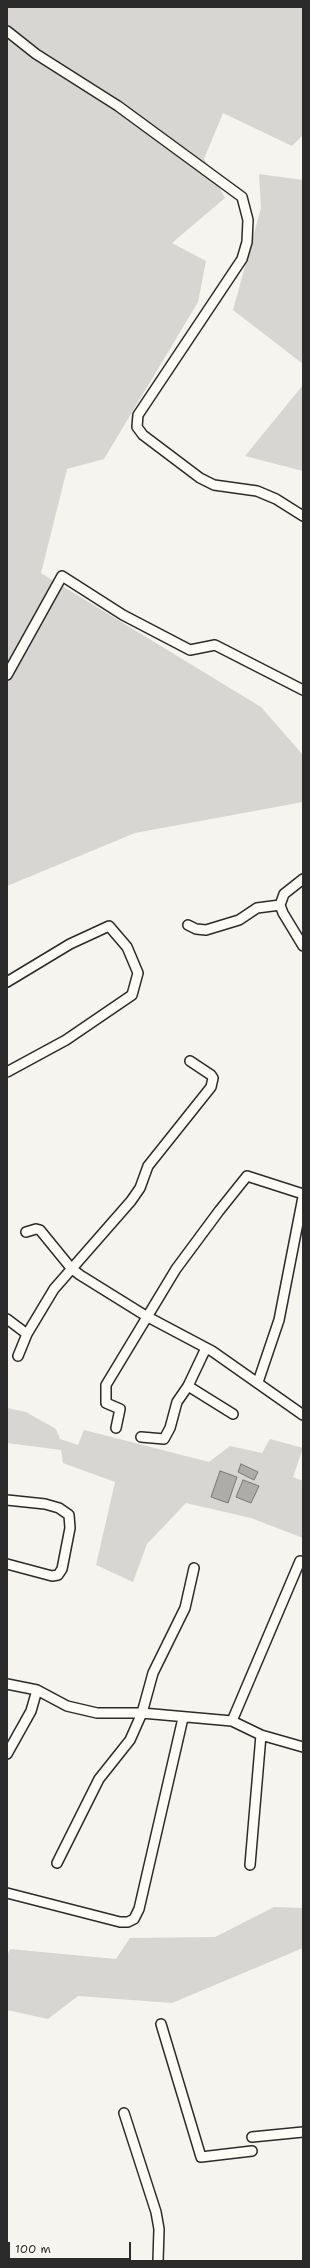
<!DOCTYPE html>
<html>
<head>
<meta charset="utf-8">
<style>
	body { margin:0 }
	#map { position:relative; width:310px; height:2268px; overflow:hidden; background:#f5f4ef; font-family:"Shantell Sans",sans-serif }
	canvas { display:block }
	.frame { position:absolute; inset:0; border:8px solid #2b2b2b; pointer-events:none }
	.scale { position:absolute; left:8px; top:2242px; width:123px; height:18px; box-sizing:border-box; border:2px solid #2b2b2b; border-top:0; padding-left:5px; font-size:12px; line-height:14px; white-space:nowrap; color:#2b2b2b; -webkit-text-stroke:3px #fdfcf7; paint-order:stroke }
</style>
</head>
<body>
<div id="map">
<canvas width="310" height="2268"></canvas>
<div class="frame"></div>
<div class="scale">100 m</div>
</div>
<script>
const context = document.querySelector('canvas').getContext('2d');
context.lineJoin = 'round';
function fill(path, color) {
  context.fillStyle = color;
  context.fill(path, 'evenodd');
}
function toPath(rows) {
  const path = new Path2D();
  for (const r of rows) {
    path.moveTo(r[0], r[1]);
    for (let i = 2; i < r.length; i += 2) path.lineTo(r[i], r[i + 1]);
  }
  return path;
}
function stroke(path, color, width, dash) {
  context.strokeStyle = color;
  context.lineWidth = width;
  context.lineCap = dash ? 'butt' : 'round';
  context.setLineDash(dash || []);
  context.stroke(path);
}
fill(toPath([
	[7,7,303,7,303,135,292,146,223,113,204,159,225,198,172,243,206,261,198,302,104,459,67,469,41,573,261,707,303,755,303,802,135,833,7,886],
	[259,174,303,180,303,364,233,310,261,208],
	[303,385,303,471,245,456],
	[7,1408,26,1412,56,1429,60,1439,78,1445,84,1430,209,1462,230,1446,262,1453,270,1439,303,1448,293,1477,303,1481,303,1538,251,1518,186,1503,147,1544,133,1582,96,1565,115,1482,63,1463,61,1450,7,1443],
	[274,1907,303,1908,303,1948,172,2003,78,1996,48,2019,7,2010,7,1956,10,1949,116,1959,130,1938,215,1937]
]), '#d7d6d2');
const water = toPath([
	[241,1464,258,1472,254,1480,238,1472,241,1464],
	[220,1471,237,1477,228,1503,211,1497,220,1471],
	[243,1480,259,1486,251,1503,236,1497,243,1480]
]);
fill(water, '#adaca9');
stroke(water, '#797877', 1);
const minor = toPath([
	[7,31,36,54,118,106,242,197,248,220,247,242,242,259,138,415,137,427,143,435,200,478,214,485,257,491,276,499,303,516],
	[7,675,62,576,123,615,190,650,215,645,303,690],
	[303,879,284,894,280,905,283,913,303,946],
	[188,925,196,929,206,930,239,920,257,908,280,905],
	[7,982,70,944,109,926,127,947,138,973,132,995,66,1040,7,1072],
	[26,1232,36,1229,40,1230,71,1268,80,1275,146,1316,212,1351,303,1415],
	[7,1319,27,1334],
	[18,1356,27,1334,54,1289,131,1201,140,1188,148,1166,211,1087,213,1078,211,1075,190,1061],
	[258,1382,279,1320,303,1197],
	[188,1386,233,1414],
	[116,1428,120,1409,106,1403,106,1385,176,1269,219,1211,247,1176,303,1194],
	[141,1437,164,1439,170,1428,177,1402,188,1386,206,1348],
	[7,1500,45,1504,59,1508,69,1515,70,1528,62,1569,58,1575,52,1576,7,1564],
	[7,1684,37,1690,67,1706,97,1713,142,1713,232,1721,261,1735,303,1747],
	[232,1721,300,1561],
	[7,1754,31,1711,37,1690],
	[57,1863,99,1779,130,1740,142,1713,153,1673,185,1608,194,1568],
	[250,1865,261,1735],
	[7,1893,120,1922,128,1922,134,1919,139,1909,183,1718],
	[161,2024,201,2157,252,2151],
	[124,2113,156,2212,159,2229,158,2261],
	[252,2137,303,2132]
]);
stroke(minor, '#2b2b2b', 12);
stroke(minor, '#fdfcf7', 9);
</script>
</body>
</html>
